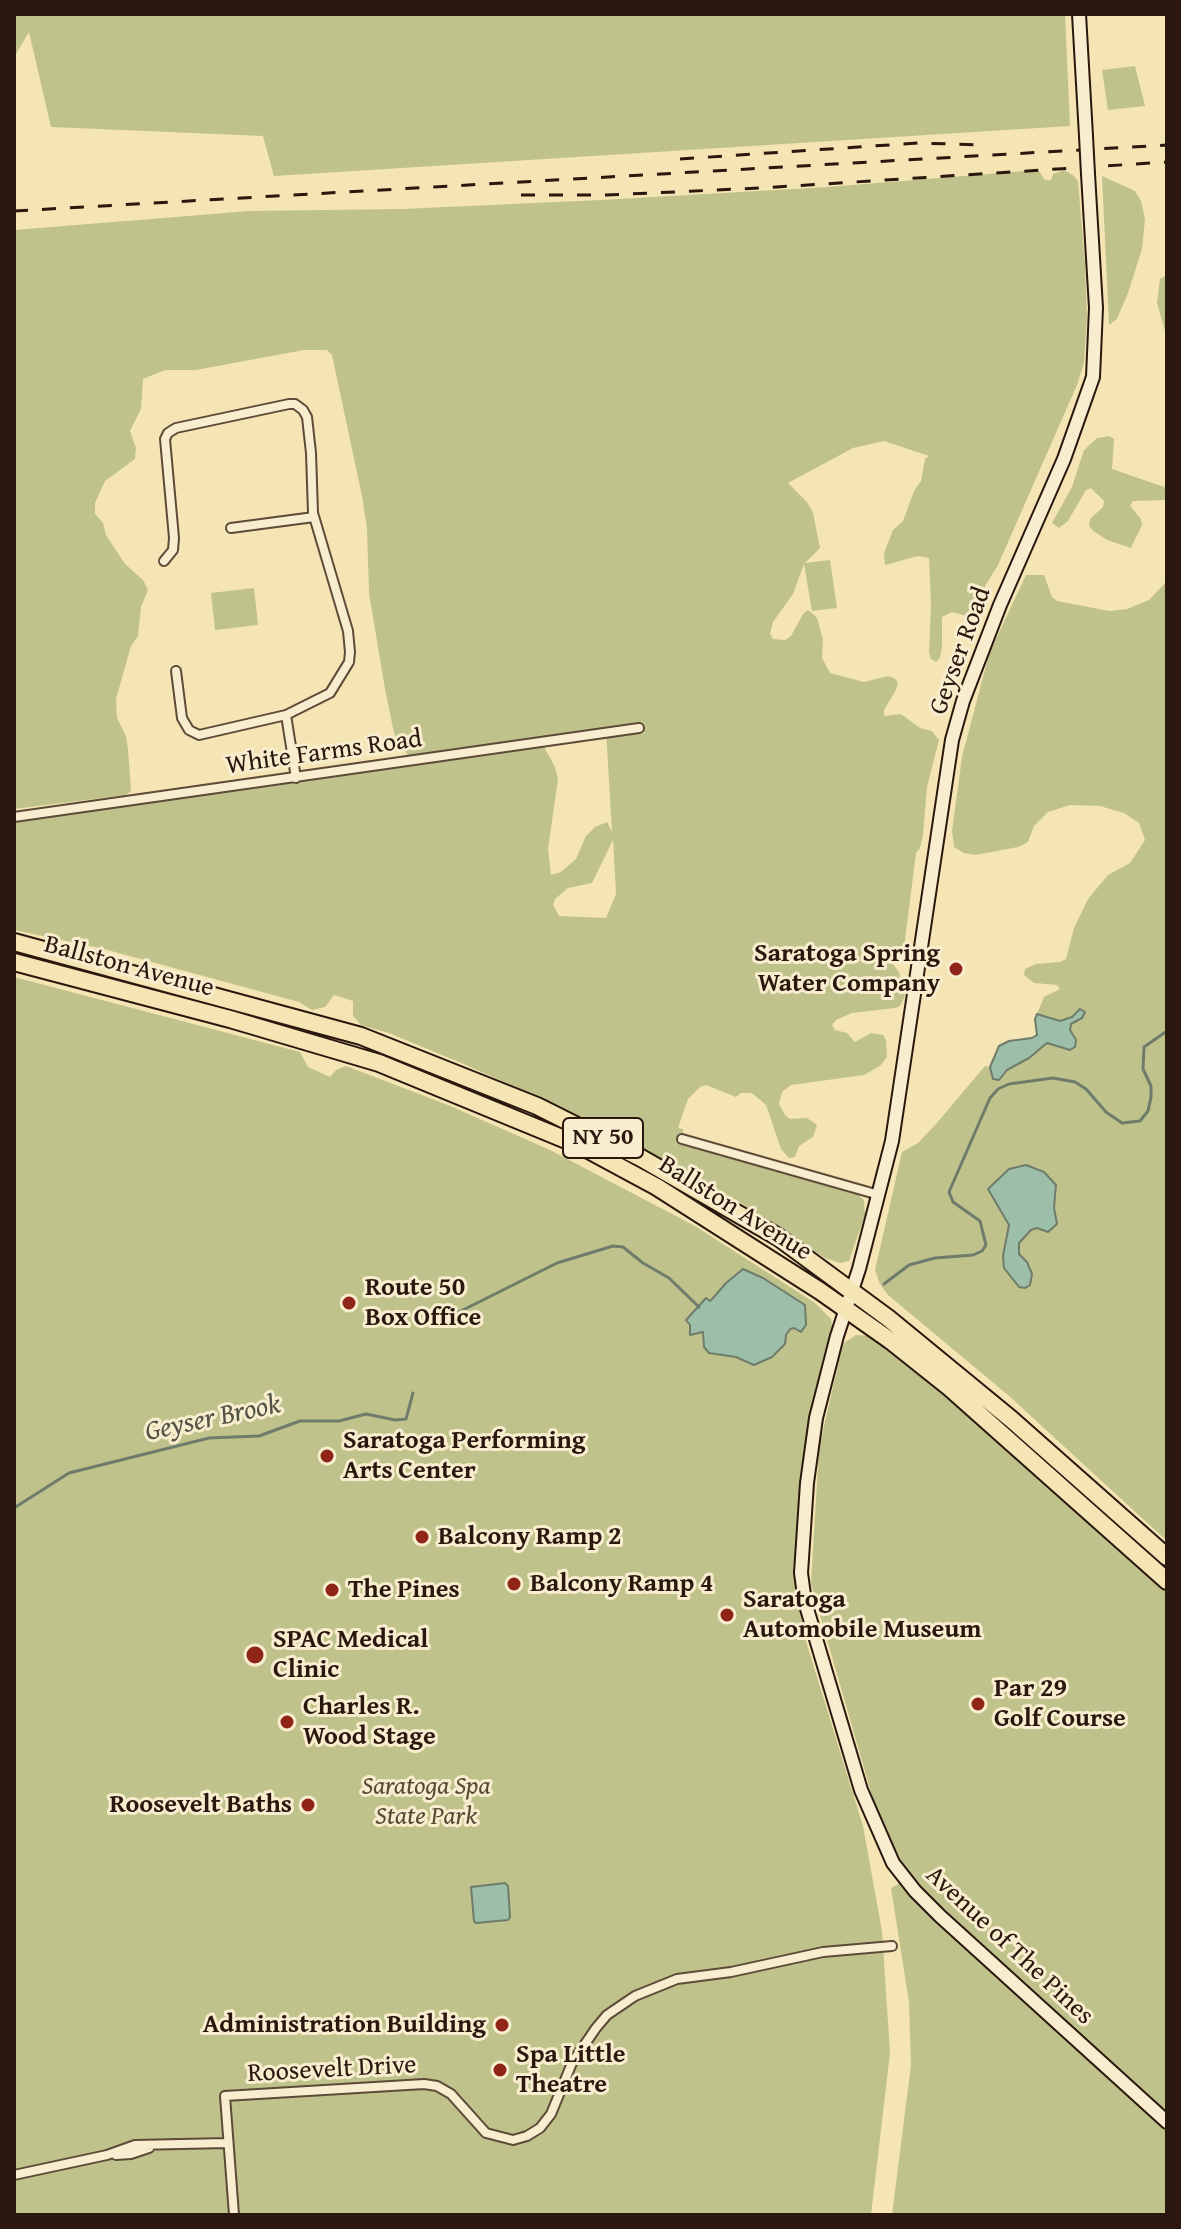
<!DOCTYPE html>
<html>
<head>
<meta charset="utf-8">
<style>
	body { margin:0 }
	#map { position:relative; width:1181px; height:2229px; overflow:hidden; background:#f5e4b4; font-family:"Gentium Book Plus",serif }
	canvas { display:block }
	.frame { position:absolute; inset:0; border:16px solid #2a170e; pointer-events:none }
</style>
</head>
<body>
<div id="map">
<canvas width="1181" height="2229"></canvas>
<div class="frame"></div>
</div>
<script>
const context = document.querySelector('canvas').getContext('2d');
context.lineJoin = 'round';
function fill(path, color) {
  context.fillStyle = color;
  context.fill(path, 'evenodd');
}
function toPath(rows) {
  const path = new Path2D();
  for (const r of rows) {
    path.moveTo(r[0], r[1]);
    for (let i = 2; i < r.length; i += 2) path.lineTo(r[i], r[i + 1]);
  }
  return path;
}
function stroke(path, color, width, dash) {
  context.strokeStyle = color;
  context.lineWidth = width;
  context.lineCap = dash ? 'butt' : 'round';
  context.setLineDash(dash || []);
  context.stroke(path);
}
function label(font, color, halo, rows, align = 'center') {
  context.font = font + ' "Gentium Book Plus",serif';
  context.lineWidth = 6;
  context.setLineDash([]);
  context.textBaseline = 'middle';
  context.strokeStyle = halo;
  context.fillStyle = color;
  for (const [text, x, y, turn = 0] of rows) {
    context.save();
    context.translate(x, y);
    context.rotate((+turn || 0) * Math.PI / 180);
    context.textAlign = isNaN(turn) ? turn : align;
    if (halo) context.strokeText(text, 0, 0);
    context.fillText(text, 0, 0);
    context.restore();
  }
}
fill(toPath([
	[14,14,1065,14,1070,126,274,176,263,136,51,127,29,32,14,57],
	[1135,66,1145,106,1108,110,1102,70],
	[1038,170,1045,180,1051,180,1053,174,1064,170,1074,176,1078,181,1085,264,1087,317,1084,363,1077,385,998,565,985,586,980,611,970,617,952,612,942,617,942,646,940,658,936,662,931,659,929,653,931,606,929,558,918,556,885,565,884,553,893,530,903,521,914,491,921,481,925,459,929,456,884,441,853,448,788,483,807,502,813,513,820,548,805,563,830,560,837,608,812,611,804,564,793,594,773,622,770,634,773,639,785,640,791,636,803,614,808,610,813,614,817,618,823,640,822,658,830,673,864,682,888,676,894,678,898,682,896,690,884,710,884,716,901,714,920,728,932,731,939,740,927,787,923,835,920,848,916,853,904,948,875,946,877,954,892,963,899,972,905,996,900,1006,895,1008,852,1013,836,1020,832,1025,835,1030,847,1033,855,1042,871,1033,883,1035,886,1040,887,1057,880,1066,864,1075,791,1085,782,1092,779,1104,785,1115,790,1119,807,1118,817,1125,813,1137,799,1146,795,1157,789,1158,781,1149,766,1105,752,1093,741,1093,736,1097,706,1085,700,1087,688,1099,678,1128,683,1129,682,1145,858,1195,864,1200,865,1215,849,1261,840,1263,825,1258,741,1203,595,1123,466,1065,389,1033,361,1025,353,1016,353,1001,334,995,325,1007,312,1010,299,1002,104,949,14,930,14,821,341,773,347,775,397,765,411,758,399,745,394,733,385,689,369,593,367,528,362,496,332,355,327,350,304,350,196,370,165,370,143,379,141,409,130,431,136,448,135,459,105,481,95,503,95,514,103,523,106,535,125,564,143,580,148,590,141,607,138,636,131,646,116,699,117,718,126,736,128,749,131,791,126,795,14,809,14,230,250,211,402,209,601,200,828,187],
	[583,730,606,731,612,832,607,822,595,827,586,836,576,859,561,872,551,875,548,849,558,779,555,767,543,745,544,739],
	[613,840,616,894,606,918,559,916,553,905,555,899,568,888,592,883],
	[1102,176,1135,191,1141,201,1145,219,1142,249,1128,293,1117,319,1109,325],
	[1167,275,1167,338,1157,303,1160,279],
	[1109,436,1114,439,1112,469,1167,488,1167,500,1133,501,1130,506,1141,519,1142,525,1131,548,1107,540,1092,530,1089,525,1090,519,1103,507,1104,501,1091,488,1086,490,1068,521,1059,528,1052,523,1072,487,1084,450,1097,438],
	[1026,575,1044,575,1052,597,1057,601,1109,611,1127,609,1149,600,1167,581,1167,1541,1008,1395,888,1295,880,1284,875,1270,902,1152,918,1143,936,1124,985,1066,990,1067,993,1079,1029,1058,1047,1043,1070,1050,1076,1040,1070,1030,1071,1024,1082,1018,1080,1009,1072,1017,1060,1021,1037,1014,1044,997,1060,989,1057,985,1034,983,1024,975,1025,969,1036,964,1060,962,1066,959,1074,928,1088,899,1108,875,1130,863,1145,840,1139,823,1124,813,1100,806,1070,805,1048,812,1034,826,1028,842,1018,847,976,855,964,853,954,847,952,831,962,757,989,654],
	[1057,1191,1053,1208,1037,1228,1031,1230,1019,1243,1019,1254,1027,1262,1013,1277,1004,1268,1003,1256,1009,1225,1004,1215],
	[254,588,258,625,215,630,211,593],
	[14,977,300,1052,308,1067,330,1077,336,1070,346,1066,448,1105,550,1150,695,1226,815,1303,831,1319,832,1326,807,1447,795,1578,805,1638,863,1826,882,1931,890,2053,871,2215,14,2215],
	[856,1335,870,1336,962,1409,1167,1593,1167,2215,892,2215,911,2065,909,2002,891,1888,900,1883,981,1960,988,1949,929,1896,900,1860,879,1820,811,1584,819,1448,841,1352,844,1343]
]), '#bfc38b');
const water = toPath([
	[1080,1009,1085,1012,1082,1018,1071,1024,1070,1030,1076,1040,1075,1047,1070,1050,1047,1043,1029,1058,1007,1070,999,1080,993,1079,990,1067,999,1046,1009,1041,1032,1038,1037,1035,1035,1019,1037,1014,1060,1021,1072,1017,1080,1009],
	[1026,1165,1044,1172,1056,1185,1054,1208,1057,1224,1048,1232,1037,1228,1031,1230,1019,1243,1019,1254,1027,1262,1032,1274,1030,1285,1025,1288,1019,1287,1004,1268,1003,1256,1009,1225,988,1189,1009,1169,1026,1165],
	[743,1269,763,1278,805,1305,806,1325,801,1332,794,1328,790,1329,786,1335,785,1344,772,1357,754,1365,736,1357,709,1353,704,1347,703,1332,690,1335,690,1325,686,1320,706,1298,710,1301,714,1297,726,1283,743,1269],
	[505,1883,508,1886,510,1917,508,1920,476,1923,474,1921,471,1887,505,1883]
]);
fill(water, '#9dbfa9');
stroke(water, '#6f7c6b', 2);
stroke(toPath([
	[884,1284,909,1265,935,1258,973,1255,982,1251,986,1245,980,1221,953,1202,949,1192,990,1098,998,1089,1009,1084,1053,1078,1075,1082,1086,1089,1106,1112,1122,1123,1140,1121,1148,1111,1151,1097,1151,1086,1143,1069,1144,1047,1167,1031],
	[453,1315,557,1263,613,1246,623,1247,643,1263,669,1278,699,1307],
	[14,1508,69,1473,209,1438,259,1436,300,1421,339,1421,366,1414,395,1420,406,1419,413,1393]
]), '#6f7c6b', 3);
const street = toPath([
	[231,528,314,517],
	[164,561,173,550,174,538,165,439,168,433,176,428,289,404,295,404,303,410,307,417,311,453,313,513,348,631,350,652,349,662,330,693,286,715,296,778],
	[176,671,182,718,189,730,199,735,286,715],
	[14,817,639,728],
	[682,1139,879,1195],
	[116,2155,131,2154,149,2148],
	[14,2175,107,2155,135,2145,227,2143],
	[234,2215,225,2096,424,2084,437,2086,451,2094,486,2133,513,2140,527,2136,540,2128,551,2114,572,2063,596,2028,607,2015,635,1996,677,1979,731,1972,823,1952,892,1946]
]);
const secondary = toPath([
	[1079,14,1086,136],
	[1088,174,1096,308,1093,377,1064,459,1000,605,963,701,952,740,892,1141,859,1269,837,1336,816,1418,807,1483,801,1573,805,1602,861,1790,893,1863,915,1891,940,1916,1167,2122]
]);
const highway = toPath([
	[14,942,361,1036,537,1106,641,1158,778,1237,888,1318,1011,1419,1167,1557],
	[14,962,230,1019,379,1063,581,1146,657,1187,820,1291,891,1341,950,1388,1167,1581]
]);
stroke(street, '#5d4a38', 12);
stroke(secondary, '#2a170e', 16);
stroke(highway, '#2a170e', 20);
stroke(street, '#f8edce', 8);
stroke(secondary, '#f8edce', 12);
stroke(highway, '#f5e4b4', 16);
stroke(toPath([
	[680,159,918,143,981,145],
	[521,195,606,195,761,188,1167,162],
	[14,211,1167,145]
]), '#2a170e', 3, [14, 14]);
const secondaryBridge = toPath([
	[1086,136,1088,174]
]);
stroke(secondaryBridge, '#2a170e', 16, []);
stroke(secondaryBridge, '#f8edce', 12);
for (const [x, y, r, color] of [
	[956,969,8,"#8f2418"],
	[349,1303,8,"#8f2418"],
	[327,1456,8,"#8f2418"],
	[422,1537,8,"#8f2418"],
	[514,1584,8,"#8f2418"],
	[332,1590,8,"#8f2418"],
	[727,1615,8,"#8f2418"],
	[255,1655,10,"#8f2418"],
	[978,1704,8,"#8f2418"],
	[287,1722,8,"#8f2418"],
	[308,1805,8,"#8f2418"],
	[502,2025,8,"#8f2418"],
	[500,2070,8,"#8f2418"]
]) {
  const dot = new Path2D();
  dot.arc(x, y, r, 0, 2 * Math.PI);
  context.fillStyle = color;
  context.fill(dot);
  stroke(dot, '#f8edce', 3);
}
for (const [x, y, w] of [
	[603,1138,80]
]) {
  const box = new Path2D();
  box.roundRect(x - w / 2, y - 20, w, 40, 6);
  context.fillStyle = '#f8edce';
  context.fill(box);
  stroke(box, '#2a170e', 2);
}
label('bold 24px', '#2a170e', null, [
	["NY 50",603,1138]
]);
label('26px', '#2a170e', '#f8edce', [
	["Geyser Road",961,651,-70],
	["White Farms Road",324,753,-8],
	["Ballston Avenue",129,967,15],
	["Ballston Avenue",735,1209,32],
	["Avenue of The Pines",1009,1946,43],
	["Roosevelt Drive",332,2070,-3]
]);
label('bold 26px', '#2a170e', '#f8edce', [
	["Saratoga Spring",940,954,"right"],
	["Water Company",940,984,"right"],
	["Route 50",365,1288],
	["Box Office",365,1318],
	["Saratoga Performing",343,1441],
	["Arts Center",343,1471],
	["Balcony Ramp 2",438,1537],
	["Balcony Ramp 4",530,1584],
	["The Pines",348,1590],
	["Saratoga",743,1600],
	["Automobile Museum",743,1630],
	["SPAC Medical",273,1640],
	["Clinic",273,1670],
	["Par 29",994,1689],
	["Golf Course",994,1719],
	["Charles R.",303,1707],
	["Wood Stage",303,1737],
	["Roosevelt Baths",292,1805,"right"],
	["Administration Building",486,2025,"right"],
	["Spa Little",516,2055],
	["Theatre",516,2085]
], 'left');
label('italic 26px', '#574b34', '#f8edce', [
	["Saratoga Spa",426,1787],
	["State Park",426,1817]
]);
label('italic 28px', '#525244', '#f8edce', [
	["Geyser Brook",213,1419,-12]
]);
</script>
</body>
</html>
